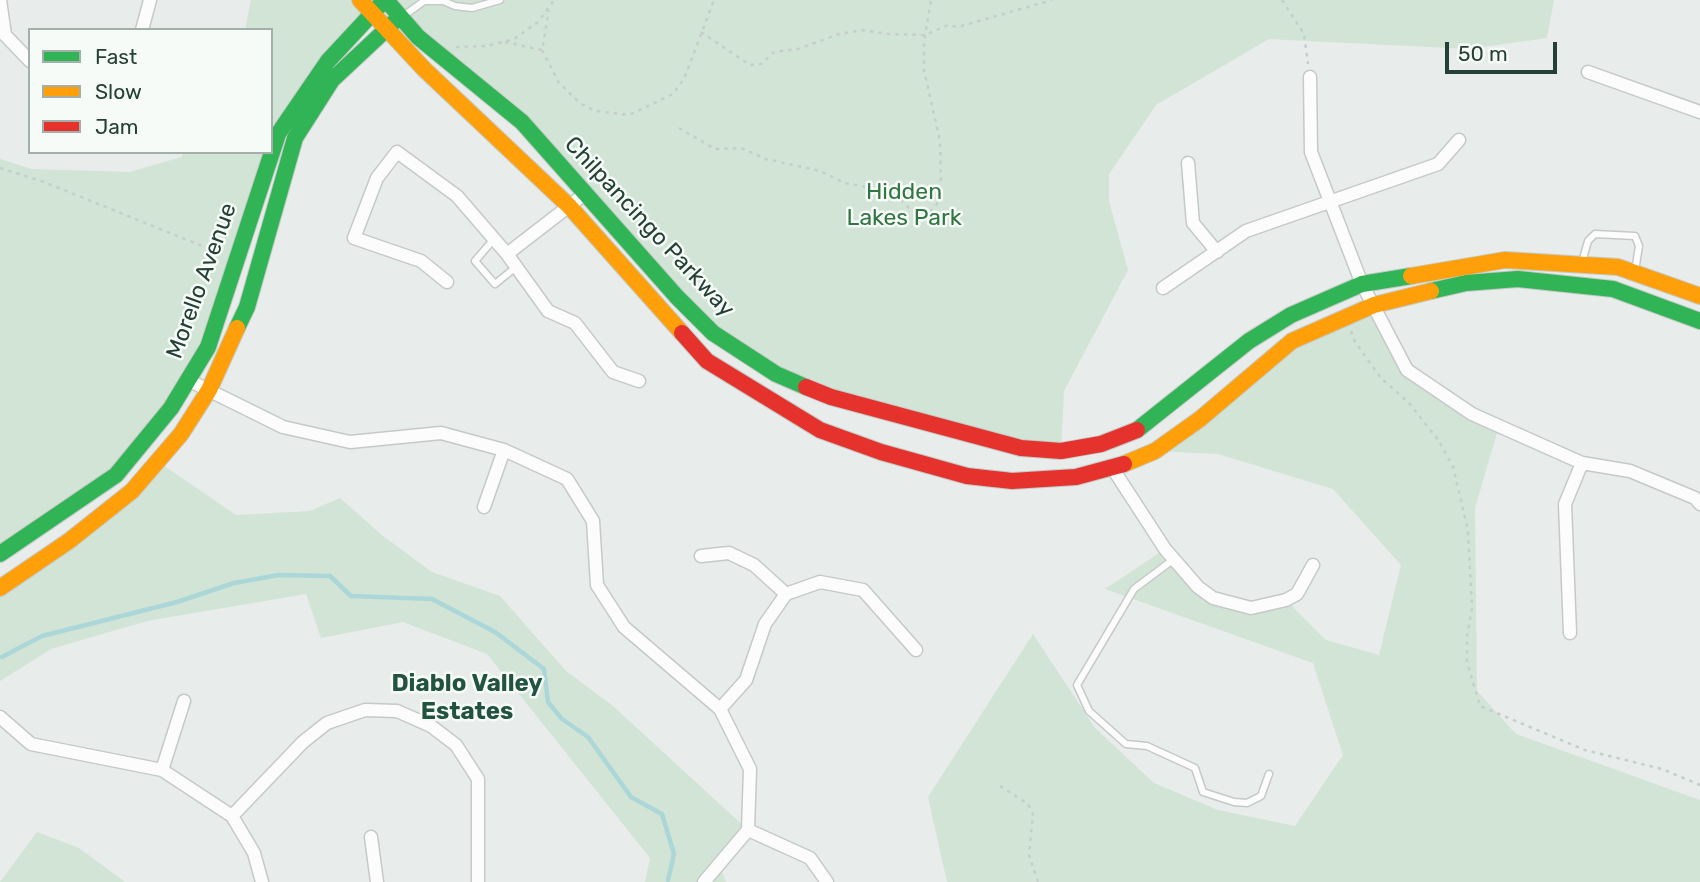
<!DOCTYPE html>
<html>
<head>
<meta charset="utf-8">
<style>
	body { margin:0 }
	#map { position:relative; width:1700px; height:882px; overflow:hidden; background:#e8ecea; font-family:Rubik,sans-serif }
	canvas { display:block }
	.legend { position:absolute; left:28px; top:28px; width:245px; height:126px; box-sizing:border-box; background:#f7fbf8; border:2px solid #a3b0aa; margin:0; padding:9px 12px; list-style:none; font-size:21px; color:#254036 }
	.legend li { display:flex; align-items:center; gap:14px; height:35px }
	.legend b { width:35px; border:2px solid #a3b0aa }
	.scale { position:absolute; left:1445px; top:42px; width:112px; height:32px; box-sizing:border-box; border:4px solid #254036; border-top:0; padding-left:9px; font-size:21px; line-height:24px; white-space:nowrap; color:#254036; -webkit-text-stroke:5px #f7fbf8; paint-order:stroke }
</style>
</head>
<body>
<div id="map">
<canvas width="1700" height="882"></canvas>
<ul class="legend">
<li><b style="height:9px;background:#30b455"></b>Fast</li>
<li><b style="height:9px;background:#ff9f0a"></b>Slow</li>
<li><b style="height:9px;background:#e5322d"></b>Jam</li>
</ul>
<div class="scale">50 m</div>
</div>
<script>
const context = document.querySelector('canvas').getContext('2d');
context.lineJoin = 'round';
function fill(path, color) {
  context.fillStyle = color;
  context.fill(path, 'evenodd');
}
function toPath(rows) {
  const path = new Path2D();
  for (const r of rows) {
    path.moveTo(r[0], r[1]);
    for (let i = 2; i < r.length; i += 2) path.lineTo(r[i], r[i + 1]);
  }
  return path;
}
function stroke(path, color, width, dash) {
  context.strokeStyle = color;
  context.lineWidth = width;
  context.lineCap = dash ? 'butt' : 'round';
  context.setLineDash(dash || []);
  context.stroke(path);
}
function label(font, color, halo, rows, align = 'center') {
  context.font = font + ' Rubik,sans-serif';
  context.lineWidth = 5;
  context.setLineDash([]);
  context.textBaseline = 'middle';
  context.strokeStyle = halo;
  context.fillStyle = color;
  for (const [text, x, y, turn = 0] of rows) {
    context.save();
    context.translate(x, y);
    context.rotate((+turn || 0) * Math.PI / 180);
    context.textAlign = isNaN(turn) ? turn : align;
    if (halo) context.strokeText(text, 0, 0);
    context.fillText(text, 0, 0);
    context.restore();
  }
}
fill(toPath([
	[251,0,360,0,371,13,278,134,208,347,116,475,0,554,0,159,32,169,130,172,181,157,185,152,271,152,271,30,245,30],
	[386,0,1554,0,1547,38,1468,49,1269,39,1156,105,1109,174,1109,201,1128,270,1064,391,1061,451,831,397,713,333,593,200],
	[1374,305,1407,370,1499,426,1475,508,1477,691,1516,734,1700,800,1700,882,947,882,928,797,1033,634,1095,728,1154,783,1218,810,1295,826,1343,755,1313,663,1105,589,1165,549,1198,587,1251,608,1286,600,1326,640,1379,655,1401,565,1333,489,1218,454,1155,451,1292,341],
	[157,461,236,515,310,511,340,498,383,536,432,572,500,596,566,671,613,706,748,830,719,864,726,882,645,882,650,858,487,654,403,622,321,638,306,594,147,621,51,649,0,681,0,588],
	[37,832,79,848,125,882,0,882]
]), '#d2e4d6');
stroke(toPath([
	[2,657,42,636,177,602,234,583,279,575,330,576,351,596,432,599,495,632,544,669,548,702,562,719,588,737,631,797,662,814,674,854,668,880]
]), '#abd7d8', 4.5);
const lane = toPath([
	[441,0,455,6,472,8,500,0],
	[402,17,424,1,443,1],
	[494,239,475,261,495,284,516,267],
	[1582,262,1588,241,1595,234,1635,236,1639,246,1635,271],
	[1174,559,1134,589,1077,685,1089,711,1126,744,1147,746,1195,768,1203,792,1234,802,1247,803,1261,796,1269,774]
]);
const street = toPath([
	[0,0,5,35,30,61],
	[142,30,150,0],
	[1588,72,1700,112],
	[1310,77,1311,152,1362,284,1407,370,1472,414,1582,463,1630,471,1695,498,1700,504],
	[1188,163,1193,223,1217,252],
	[507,254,586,193],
	[447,282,421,261,354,238,377,178,397,152,457,196,507,254,548,311,575,323,613,372,639,381],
	[1163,288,1246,231,1438,164,1459,140],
	[190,381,283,427,350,442,441,433,504,450,567,479,593,521,597,585,624,627,720,709,750,769,748,830,704,882],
	[1113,469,1165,549,1198,587,1213,598,1251,608,1286,600,1297,594,1313,565],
	[484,507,504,450],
	[701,556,729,553,754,565,786,594],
	[1570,633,1565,504,1582,463],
	[720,709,746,680,765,624,786,594,820,582,863,590,916,650],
	[0,717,31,744,162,770,232,816,254,853,262,882],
	[162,770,184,701],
	[232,816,303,742,327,723,365,710,397,711,431,726,456,745,478,779,478,882],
	[748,830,810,858,827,882],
	[371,837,377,882]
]);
const fast = toPath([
	[386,0,418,37,522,122,677,297,713,333,776,374,806,387],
	[1431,291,1466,283,1518,279,1613,289,1700,321],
	[237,328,247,307,295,138,332,80,393,23],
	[1137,430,1249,341,1291,315,1362,284,1411,276],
	[0,554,116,475,171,408,208,347,278,134,328,61,380,5]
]);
const slow = toPath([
	[360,0,424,69,569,206,682,333],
	[1411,276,1505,260,1618,267,1700,296],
	[1124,464,1155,451,1200,419,1292,341,1374,305,1431,291],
	[0,588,69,541,132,491,181,434,209,390,237,328]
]);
const jam = toPath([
	[682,333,707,361,820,430,881,452,967,476,1012,481,1076,477,1124,464],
	[806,387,831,397,1021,448,1061,451,1101,444,1137,430]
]);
stroke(lane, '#c5c9c7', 9);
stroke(street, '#c5c9c7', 15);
stroke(fast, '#c4cac7', 18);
stroke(slow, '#c4cac7', 18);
stroke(jam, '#c4cac7', 18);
stroke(toPath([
	[1282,0,1304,34,1308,64],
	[701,32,750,65,761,64,774,52,798,49,839,34,863,30,888,34,925,35,948,25,958,27,1052,0],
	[505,42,542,50,549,10],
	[456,47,487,46,514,39,538,22,554,0],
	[542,50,559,83,581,104,596,111,629,115,673,94,684,79,714,0],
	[679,128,715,149,741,148,766,159,820,171,845,183,894,192,909,208,929,213,937,204,941,186,940,141,924,70,924,41,931,0],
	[0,168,44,182,222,254],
	[1351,331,1355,342,1381,378,1409,403,1439,441,1453,467,1468,530,1472,609,1467,636,1467,662,1480,706,1585,750,1662,769,1700,785],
	[1000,786,1028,804,1033,814,1029,855,1038,882]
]), '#c6cecb', 2.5, [3.5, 5]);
stroke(lane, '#fcfcfc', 6);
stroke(street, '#fcfcfc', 12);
stroke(fast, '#30b455', 16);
stroke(slow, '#ff9f0a', 16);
stroke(jam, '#e5322d', 16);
label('23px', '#317543', '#f7fbf8', [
	["Hidden",904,192],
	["Lakes Park",904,218]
]);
label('23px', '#254036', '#f7fbf8', [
	["Chilpancingo Parkway",649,227,47],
	["Morello Avenue",202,281,-70]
]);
label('bold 24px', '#225240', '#f7fbf8', [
	["Diablo Valley",467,684],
	["Estates",467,712]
]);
</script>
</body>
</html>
